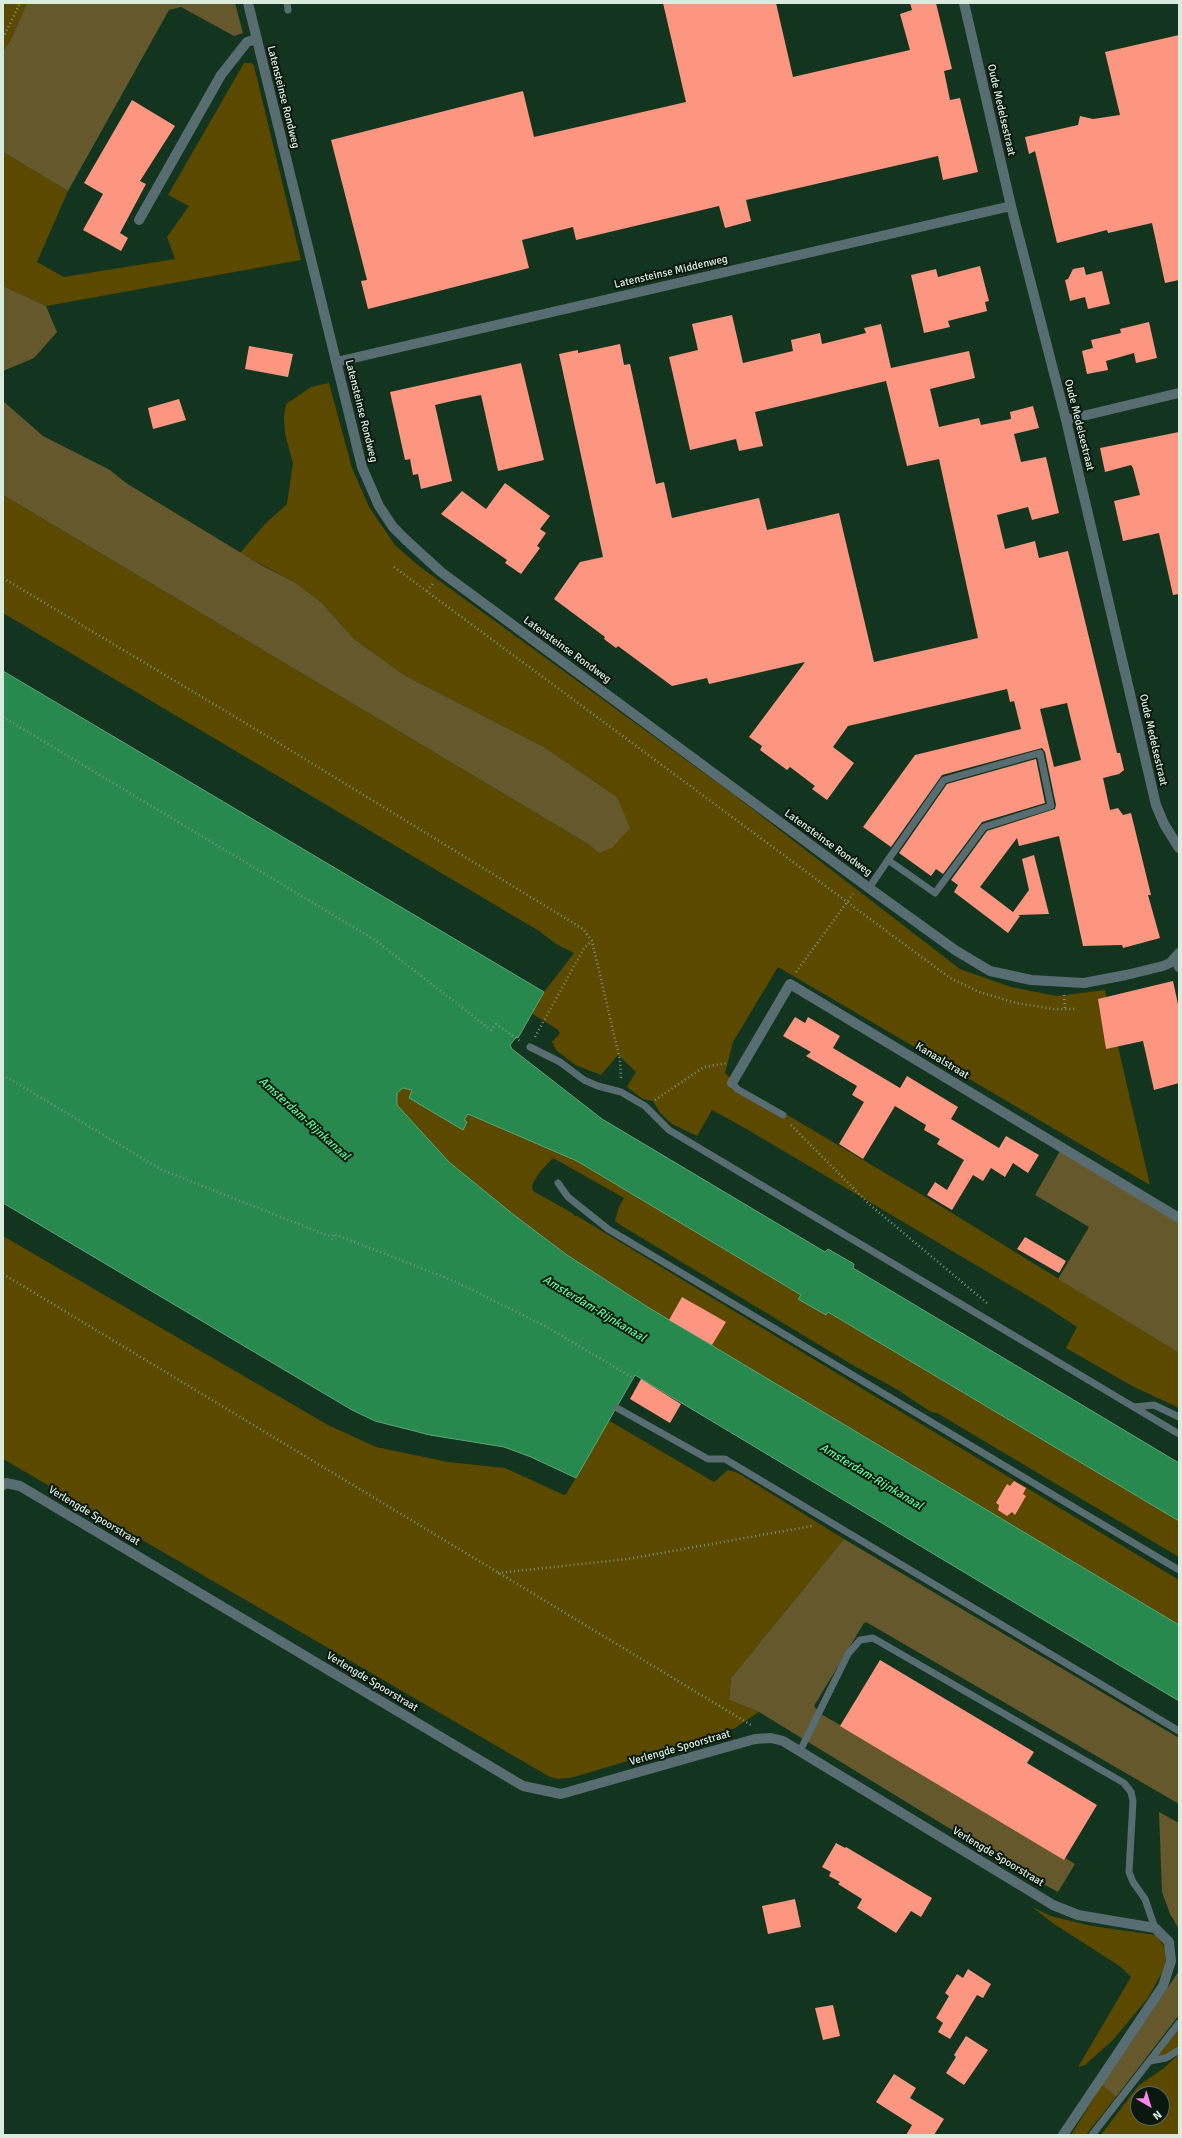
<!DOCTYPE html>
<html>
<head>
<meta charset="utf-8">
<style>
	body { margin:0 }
	#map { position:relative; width:1182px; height:2138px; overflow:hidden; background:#13341e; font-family:Signika,sans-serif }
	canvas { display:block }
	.frame { position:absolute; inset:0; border:4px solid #d8ebdd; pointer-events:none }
	.north { position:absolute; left:1130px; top:2086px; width:40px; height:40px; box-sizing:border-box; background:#0a180f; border:1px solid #5c6c61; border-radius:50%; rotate:142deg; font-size:11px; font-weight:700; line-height:16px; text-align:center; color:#d8ebdd }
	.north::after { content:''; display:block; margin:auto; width:14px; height:18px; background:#f987e9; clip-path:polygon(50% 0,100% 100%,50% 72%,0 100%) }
</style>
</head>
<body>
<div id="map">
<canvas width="1182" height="2138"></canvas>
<div class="frame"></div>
<div class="north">N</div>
</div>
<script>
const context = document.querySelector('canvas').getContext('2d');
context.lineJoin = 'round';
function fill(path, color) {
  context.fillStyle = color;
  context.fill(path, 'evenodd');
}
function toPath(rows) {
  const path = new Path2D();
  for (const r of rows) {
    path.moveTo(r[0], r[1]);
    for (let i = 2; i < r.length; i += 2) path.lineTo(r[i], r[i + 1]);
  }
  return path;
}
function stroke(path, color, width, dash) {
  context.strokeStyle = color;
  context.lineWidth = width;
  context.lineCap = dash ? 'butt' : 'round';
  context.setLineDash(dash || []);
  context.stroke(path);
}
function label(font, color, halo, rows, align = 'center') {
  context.font = font + ' Signika,sans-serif';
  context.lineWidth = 4;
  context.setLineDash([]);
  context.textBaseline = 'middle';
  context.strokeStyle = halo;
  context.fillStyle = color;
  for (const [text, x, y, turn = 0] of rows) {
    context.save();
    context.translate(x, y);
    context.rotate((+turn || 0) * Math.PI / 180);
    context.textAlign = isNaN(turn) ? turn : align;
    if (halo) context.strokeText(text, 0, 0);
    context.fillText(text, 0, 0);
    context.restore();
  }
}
fill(toPath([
	[3,3,27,3,10,41,3,51],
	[244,63,252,63,254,66,301,260,46,306,3,286,3,152,68,191,37,262,64,277,175,259,167,237,189,206,168,195],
	[329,383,352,468,369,507,395,545,419,566,733,794,960,969,1011,987,1057,996,1105,990,1150,1185,778,967,733,1042,725,1073,742,1088,939,1205,1179,1353,1179,1408,1132,1386,1066,1348,1077,1327,1045,1306,743,1127,712,1110,697,1136,672,1124,660,1113,653,1101,643,1099,627,1087,636,1072,618,1055,601,1075,575,1065,556,1050,552,1042,560,1033,557,1029,531,1013,544,992,574,953,556,944,539,931,3,613,3,495,588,844,599,853,617,797,544,747,404,675,353,638,322,603,296,583,240,553,264,525,287,504,293,463,285,434,284,417,286,404,311,387],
	[403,1088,412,1090,409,1097,467,1122,464,1120,468,1113,577,1161,801,1295,799,1299,827,1315,828,1312,1179,1521,1179,1557,937,1413,931,1412,898,1390,856,1367,622,1226,615,1221,618,1209,624,1198,553,1158,539,1173,532,1185,533,1191,574,1214,574,1216,577,1216,1179,1580,1179,1625,646,1306,567,1255,514,1215,449,1162,397,1105,397,1093],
	[3,1236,328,1425,376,1447,448,1462,505,1468,564,1495,566,1494,576,1478,608,1420,714,1482,728,1470,738,1473,844,1539,731,1678,729,1700,759,1712,735,1728,695,1741,574,1777,559,1779,550,1777,3,1459],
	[1032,1907,1051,1916,1092,1926,1156,1935,1167,1950,1164,1969,1148,1998,1113,2040,1085,2065,1078,2067,1131,1977,1121,1967,1054,1924],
	[1179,2028,1179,2047,1166,2056,1156,2058],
	[1179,2054,1179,2135,1101,2135,1138,2086,1164,2068],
	[1138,2094,1162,2094,1162,2118,1138,2118],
	[1102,2085,1116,2097,1086,2135,1071,2135]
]), '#5b4900');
fill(toPath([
	[27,3,235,3,243,33,234,36,181,7,169,10,68,191,3,152,3,51,10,41],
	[3,286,46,306,57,332,34,358,3,371],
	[3,401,43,436,110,470,126,483,261,565,296,583,322,603,353,638,404,675,544,747,617,797,630,828,612,848,599,853,588,844,3,495],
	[1060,1151,1179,1223,1179,1353,1058,1279,1089,1227,1035,1195],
	[844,1539,1179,1738,1179,1804,866,1622,864,1623,814,1706,821,1714,975,1803,1075,1864,1058,1892,1016,1869,759,1712,729,1700,731,1678],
	[1159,1812,1179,1823,1179,1929,1170,1914,1162,1892],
	[1179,1971,1179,2015,1116,2097,1102,2085]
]), '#65582c');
const water = toPath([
	[3,671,544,992,518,1038,516,1037,510,1045,512,1049,602,1119,825,1252,828,1249,854,1264,853,1268,1179,1463,1179,1521,828,1312,826,1315,798,1299,801,1295,577,1161,468,1114,464,1120,467,1122,463,1130,409,1098,412,1090,403,1088,397,1093,397,1105,449,1162,514,1215,567,1255,646,1306,1179,1625,1179,1701,635,1375,576,1478,531,1457,504,1447,430,1435,375,1421,352,1410,3,1203,3,671]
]);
fill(water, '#27894e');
stroke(water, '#5ca679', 1);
fill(toPath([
	[663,3,776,3,793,77,910,50,900,14,912,10,910,3,936,3,952,69,944,71,950,100,960,98,978,172,943,180,938,156,746,200,751,221,725,228,719,206,576,240,573,227,522,240,529,268,368,309,361,281,367,280,331,140,523,91,534,137,686,102],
	[1179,35,1179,280,1165,283,1152,223,1108,233,1107,230,1057,243,1035,151,1029,154,1025,137,1078,125,1080,116,1093,119,1120,115,1105,52],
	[132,100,175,126,140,181,146,184,120,233,128,238,121,251,83,230,103,194,84,183],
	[980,266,989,301,985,302,987,311,948,321,950,327,924,333,911,275,936,269,938,277],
	[1084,267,1086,275,1102,271,1110,304,1088,309,1085,297,1070,301,1065,280,1068,279,1073,269],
	[732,315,743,363,793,351,791,340,820,333,822,344,866,333,864,328,881,324,891,368,969,351,975,378,930,389,939,427,979,418,981,425,1011,419,1010,412,1033,406,1039,428,1014,434,1021,462,1046,457,1059,513,1032,520,1028,507,997,515,1005,549,1035,541,1039,558,1068,551,1117,753,1120,753,1124,770,1119,774,1103,778,1110,810,1118,808,1123,815,1131,813,1151,895,1148,895,1160,938,1123,948,1122,945,1083,946,1059,836,1019,846,1017,838,980,887,1013,912,1029,890,1022,859,1034,855,1049,914,1018,915,1020,916,1008,933,954,892,958,885,951,880,987,831,1055,809,1056,805,1045,752,1042,748,942,775,891,847,863,827,915,755,1021,729,1014,701,1010,702,1007,689,848,726,833,747,854,763,827,800,812,789,815,786,790,767,787,770,760,750,762,746,749,737,805,662,709,684,707,678,672,686,618,646,616,648,604,639,605,637,554,599,580,562,603,557,559,354,578,350,578,353,620,344,624,365,630,364,656,484,664,482,672,518,759,498,767,530,839,513,874,662,978,638,939,459,907,466,886,381,755,412,763,446,739,451,736,439,690,450,669,357,698,350,692,324],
	[1067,703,1081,760,1054,767,1040,709],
	[1149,322,1157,358,1136,363,1134,353,1106,361,1108,370,1087,374,1082,351,1093,348,1091,340,1121,333,1120,329],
	[249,346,293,354,288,377,245,369],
	[521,363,544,460,498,471,481,395,452,401,435,405,452,481,421,489,418,474,413,475,410,459,405,460,390,392],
	[179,399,186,420,153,429,148,408],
	[1179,432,1179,594,1173,595,1159,533,1123,541,1114,501,1140,495,1133,468,1131,465,1105,472,1100,448],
	[505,483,550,516,540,529,546,533,537,546,540,548,521,574,505,563,507,560,441,514,462,491,486,509],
	[1036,759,1045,803,982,822,943,874,936,869,931,876,899,853,947,784],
	[1173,981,1179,1009,1179,1083,1154,1090,1143,1041,1106,1049,1098,999],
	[795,1017,805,1023,808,1017,840,1036,833,1048,900,1088,907,1076,958,1107,951,1119,999,1148,1006,1136,1039,1155,1028,1173,1013,1163,1005,1177,991,1168,983,1181,973,1175,952,1210,927,1195,935,1182,947,1190,964,1160,937,1144,940,1139,924,1130,926,1125,895,1106,863,1159,839,1144,864,1102,852,1095,857,1086,806,1056,811,1052,783,1036],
	[1025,1237,1066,1261,1059,1273,1017,1249],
	[682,1297,726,1322,712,1345,669,1320],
	[641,1379,681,1404,670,1423,630,1399],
	[1014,1481,1026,1488,1023,1494,1026,1496,1015,1515,1012,1512,1007,1516,998,1510,999,1505,996,1503,1007,1484,1010,1486],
	[880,1660,1034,1752,1027,1763,1097,1805,1064,1860,840,1726],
	[836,1843,845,1848,846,1847,932,1898,921,1917,911,1911,896,1933,857,1908,862,1899,838,1884,840,1882,829,1876,831,1872,822,1867],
	[795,1899,801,1927,768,1934,762,1906],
	[968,1969,991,1984,983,1998,977,1995,950,2039,938,2032,943,2023,936,2018,949,1996,945,1993,957,1974,963,1978],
	[833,2005,840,2036,823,2040,815,2008],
	[966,2036,988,2050,964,2085,946,2073,956,2057,954,2055],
	[894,2074,916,2088,910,2098,944,2119,934,2135,906,2135,912,2125,876,2102]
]), '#fd9681');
stroke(toPath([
	[3,38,20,3],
	[394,567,950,978,979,992,1016,1003,1054,1009,1076,1009],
	[3,578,277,742,583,929,592,941,620,1060,621,1080],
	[427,591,434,582],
	[3,717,375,940,491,1030,496,1024,520,1041],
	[796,972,853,894],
	[1064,995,1065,1009],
	[535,1037,584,948,592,941],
	[3,1075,162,1170,329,1236],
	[655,1100,704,1067,727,1063],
	[791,1125,869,1204,988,1304],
	[332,1240,334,1234,454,1281,547,1327,633,1378],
	[3,1274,751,1725],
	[498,1573,628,1559,812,1526]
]), '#7b9483', 2.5, [1, 3]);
stroke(toPath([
	[287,3,288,10],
	[869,888,888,860,944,780,1040,753,1051,806,984,827,935,893,888,860],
	[530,1047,560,1062,584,1080,598,1086,621,1092,645,1106,669,1130,1179,1434],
	[732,1083,737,1089,783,1115],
	[558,1183,568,1197,608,1229,1179,1570],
	[1134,1407,1154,1405,1179,1417],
	[617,1408,708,1459,725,1459,1179,1731],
	[800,1751,848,1654,860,1640,873,1638,1124,1783,1131,1792,1133,1801,1129,1872,1133,1882,1145,1899,1155,1928],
	[1150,2061,1166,2058,1179,2050],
	[1092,2135,1179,2023]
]), '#586d71', 7);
stroke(toPath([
	[248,3,362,467,379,506,393,527,406,540,441,572,869,888,955,950,990,971,1031,980,1084,983,1126,975,1163,966,1170,963,1179,953],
	[964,3,1011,206,1066,420,1156,805,1164,824,1179,848],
	[139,220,221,75,247,42,257,39],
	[336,362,1011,206],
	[1066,420,1179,393],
	[1176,957,1179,967],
	[732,1083,790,984,1179,1218],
	[3,1485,6,1483,20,1486,523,1786,561,1794,755,1739,771,1738,783,1741,1053,1905,1078,1915,1155,1928,1169,1942,1171,1961,1163,1986,1063,2135]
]), '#586d71', 10);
label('11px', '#d8ebdd', '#0a180f', [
	["Latensteinse Rondweg",283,97,76],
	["Oude Medelsestraat",1001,110,77],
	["Latensteinse Middenweg",671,272,-13],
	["Latensteinse Rondweg",361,411,76],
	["Oude Medelsestraat",1079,425,76],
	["Latensteinse Rondweg",567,650,36],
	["Oude Medelsestraat",1153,740,77],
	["Latensteinse Rondweg",828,843,36],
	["Kanaalstraat",942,1061,31],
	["Verlengde Spoorstraat",94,1516,31],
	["Verlengde Spoorstraat",372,1682,31],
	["Verlengde Spoorstraat",680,1748,-16],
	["Verlengde Spoorstraat",998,1857,31]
]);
label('italic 12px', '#5efb99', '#0a180f', [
	["Amsterdam-Rijnkanaal",304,1119,42],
	["Amsterdam-Rijnkanaal",594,1309,31],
	["Amsterdam-Rijnkanaal",871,1477,31]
]);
</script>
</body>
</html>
